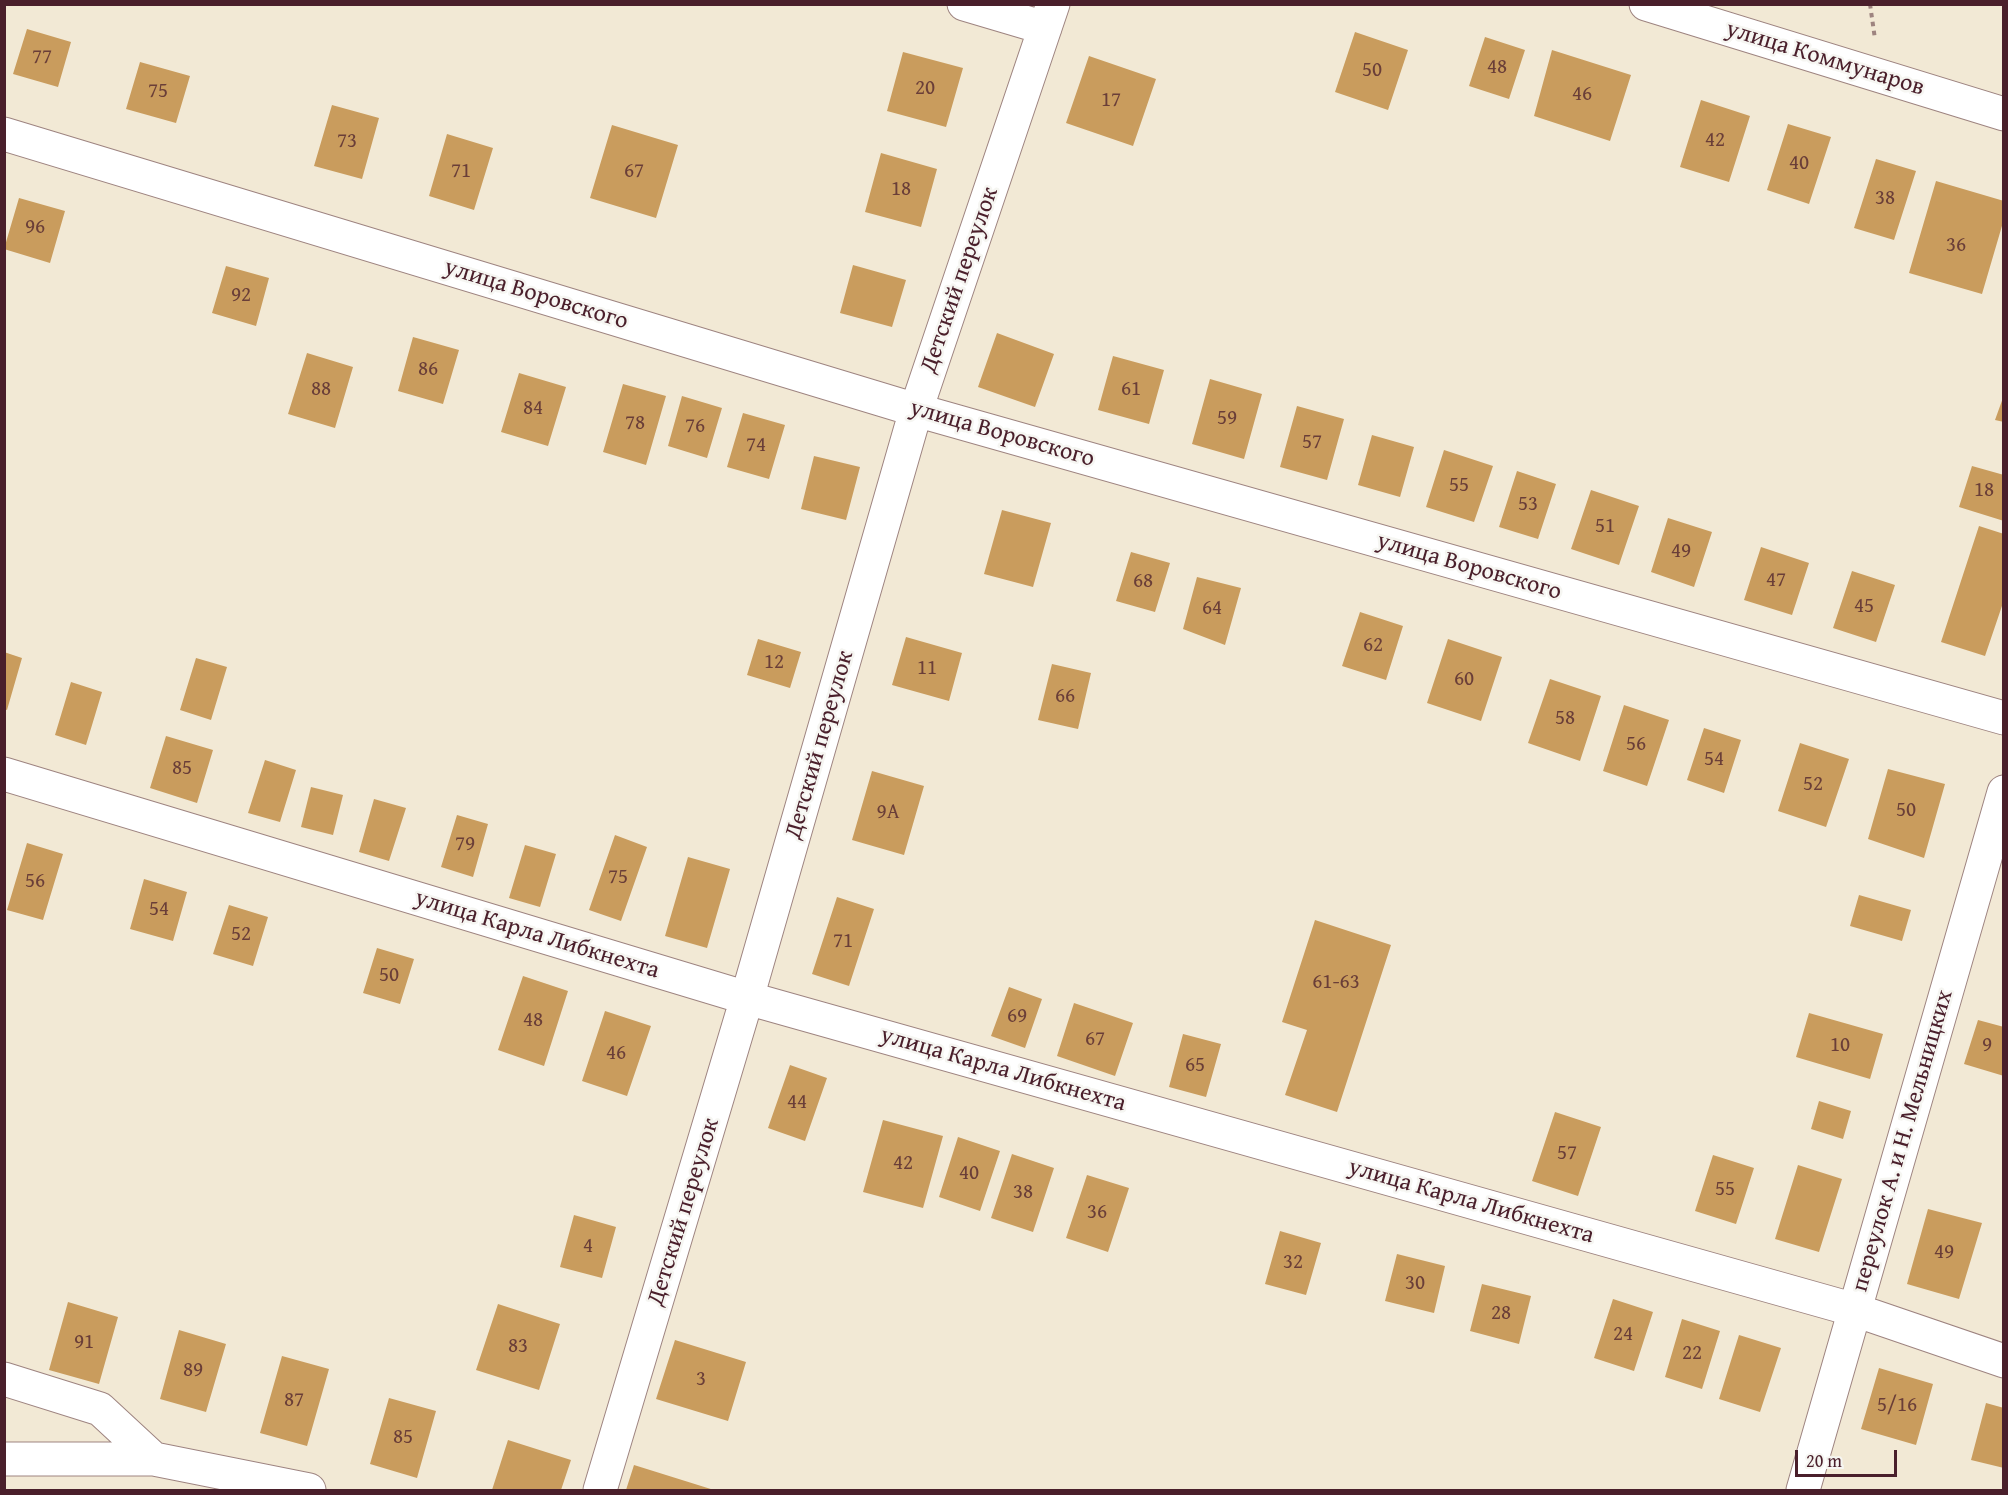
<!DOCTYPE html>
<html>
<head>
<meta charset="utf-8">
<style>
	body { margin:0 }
	#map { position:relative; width:2008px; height:1495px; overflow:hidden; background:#f2e9d5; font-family:"Gentium Book Plus",serif }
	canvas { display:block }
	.frame { position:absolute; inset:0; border:6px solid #4a1f2b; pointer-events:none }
	.scale { position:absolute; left:1795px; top:1450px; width:102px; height:27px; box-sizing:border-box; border:3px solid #4a1f2b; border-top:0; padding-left:8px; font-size:18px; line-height:21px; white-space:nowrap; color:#4a1f2b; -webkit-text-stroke:4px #f6f6f2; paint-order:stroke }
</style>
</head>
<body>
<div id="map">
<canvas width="2008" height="1495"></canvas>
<div class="frame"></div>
<div class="scale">20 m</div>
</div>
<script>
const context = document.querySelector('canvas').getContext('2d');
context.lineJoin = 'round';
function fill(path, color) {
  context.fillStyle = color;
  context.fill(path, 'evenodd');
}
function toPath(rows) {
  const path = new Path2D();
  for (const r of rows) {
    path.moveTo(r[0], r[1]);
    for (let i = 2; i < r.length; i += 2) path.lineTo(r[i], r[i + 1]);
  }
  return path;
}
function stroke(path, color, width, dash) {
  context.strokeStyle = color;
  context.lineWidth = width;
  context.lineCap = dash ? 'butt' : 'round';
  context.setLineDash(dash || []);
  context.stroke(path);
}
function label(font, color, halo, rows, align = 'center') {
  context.font = font + ' "Gentium Book Plus",serif';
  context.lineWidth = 5;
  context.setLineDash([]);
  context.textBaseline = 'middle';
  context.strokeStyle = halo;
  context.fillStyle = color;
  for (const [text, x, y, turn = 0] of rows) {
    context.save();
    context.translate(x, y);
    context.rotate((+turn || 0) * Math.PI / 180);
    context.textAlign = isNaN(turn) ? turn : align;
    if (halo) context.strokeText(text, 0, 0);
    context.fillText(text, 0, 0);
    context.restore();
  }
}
fill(toPath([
	[27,29,71,42,58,87,13,74],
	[1355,32,1408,50,1388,110,1335,92],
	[1485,37,1525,50,1509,99,1469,86],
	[1552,50,1631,75,1610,141,1534,116],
	[903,52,963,68,946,127,887,111],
	[1089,56,1156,79,1133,146,1066,123],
	[140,62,190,76,176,123,126,109],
	[1701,100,1750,116,1729,182,1680,167],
	[332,105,379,118,362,179,314,166],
	[1788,124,1831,137,1809,204,1767,190],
	[612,125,678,145,656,218,590,198],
	[447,134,493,148,474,210,429,196],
	[881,153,937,169,921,227,865,212],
	[1876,159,1916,171,1894,240,1854,228],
	[1936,181,2004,201,2004,219,1982,294,1909,273],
	[19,198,65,211,50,263,4,249],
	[853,265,906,280,892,327,840,313],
	[226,266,269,278,256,326,212,313],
	[997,333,1054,354,1035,407,978,387],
	[413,337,459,350,443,404,398,391],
	[307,353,353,367,335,428,288,414],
	[1113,356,1164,370,1149,424,1098,410],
	[519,373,566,387,548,446,501,432],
	[1210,379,1262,394,1244,459,1192,444],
	[623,384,666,396,646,465,603,452],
	[2004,395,2004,422,1995,420],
	[682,396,722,408,707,458,668,446],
	[1297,406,1344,419,1327,480,1280,467],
	[743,413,785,425,769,479,727,467],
	[1372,435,1414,447,1400,497,1358,485],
	[1444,450,1493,466,1474,522,1426,507],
	[814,456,860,467,846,520,801,509],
	[1972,466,2004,475,2004,521,1959,507],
	[1517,471,1556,484,1538,539,1499,527],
	[1591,490,1639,506,1619,565,1571,549],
	[1002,510,1051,523,1033,587,984,574],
	[1668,518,1712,532,1694,587,1651,572],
	[1979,526,2004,534,2004,600,1985,656,1941,642],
	[1761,547,1809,563,1792,615,1744,600],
	[1131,552,1170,563,1155,612,1116,601],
	[1852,571,1895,585,1876,642,1833,628],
	[1197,577,1241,588,1225,645,1183,629],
	[1360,612,1403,626,1386,680,1342,666],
	[906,637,962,653,949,701,892,685],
	[758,639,801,652,790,688,747,675],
	[1448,639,1502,657,1481,721,1427,703],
	[4,652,22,658,7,710,4,709],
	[196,658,227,667,211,720,180,710],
	[1052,664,1091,673,1078,729,1038,720],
	[1550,679,1601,696,1580,761,1528,743],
	[71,682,102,692,86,745,55,735],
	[1624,705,1669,720,1647,786,1603,771],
	[1704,728,1741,740,1724,793,1687,780],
	[166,736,213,750,197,803,150,788],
	[1800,743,1849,759,1826,827,1778,811],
	[265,760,296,770,280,822,248,813],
	[1888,769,1945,784,1924,858,1868,839],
	[872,771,924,786,904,855,852,840],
	[311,787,343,795,333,835,301,827],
	[374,799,406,808,389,861,359,852],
	[457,815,488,824,473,877,441,867],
	[615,835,647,847,621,921,589,910],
	[27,843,63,854,43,920,7,910],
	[525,845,556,854,540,907,509,898],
	[688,857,730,869,707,948,665,936],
	[144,879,187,892,173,941,130,929],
	[1859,895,1911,910,1902,941,1850,926],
	[837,897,874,909,849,986,812,974],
	[229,905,268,917,253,966,213,954],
	[1315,920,1391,945,1337,1112,1285,1095,1307,1030,1282,1022],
	[377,948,414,959,400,1004,363,993],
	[523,976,568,991,544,1066,498,1050],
	[1009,987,1042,999,1025,1048,991,1036],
	[1074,1003,1133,1023,1115,1076,1057,1056],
	[605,1011,651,1026,627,1096,582,1081],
	[1809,1013,1883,1034,1870,1079,1796,1057],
	[1978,1020,2004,1027,2004,1076,1964,1064],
	[1183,1034,1221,1044,1206,1097,1169,1087],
	[790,1065,827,1078,805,1141,768,1128],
	[1819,1101,1851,1111,1843,1139,1811,1129],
	[1555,1112,1601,1127,1578,1196,1532,1181],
	[883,1120,943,1136,923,1208,863,1192],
	[958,1137,1000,1151,980,1211,939,1197],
	[1012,1154,1054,1168,1033,1232,991,1218],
	[1713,1155,1754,1168,1736,1224,1695,1211],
	[1798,1165,1842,1179,1819,1252,1775,1239],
	[1087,1175,1129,1188,1108,1252,1066,1238],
	[1928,1209,1982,1223,1959,1299,1907,1284],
	[574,1215,616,1227,602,1278,560,1267],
	[1280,1231,1321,1243,1306,1295,1265,1284],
	[1397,1254,1445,1266,1434,1313,1385,1301],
	[1482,1284,1531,1296,1519,1344,1470,1331],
	[1613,1299,1653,1312,1634,1371,1594,1358],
	[68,1302,118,1317,99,1384,49,1370],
	[498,1304,560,1324,539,1390,476,1370],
	[1682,1319,1720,1331,1702,1389,1665,1377],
	[179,1330,226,1344,206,1412,160,1399],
	[1739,1335,1781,1348,1760,1412,1719,1399],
	[675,1340,746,1362,728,1421,656,1399],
	[282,1356,329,1369,307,1446,260,1433],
	[1879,1368,1933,1384,1916,1445,1861,1429],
	[389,1398,436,1411,417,1478,370,1464],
	[1986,1403,2004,1408,2004,1468,1971,1460],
	[508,1440,571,1460,561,1490,492,1490],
	[634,1465,714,1490,626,1490]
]), '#c99c5d');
const minor = toPath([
	[964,4,1045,28],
	[1646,4,2004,114],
	[4,134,916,410,2004,718],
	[4,774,747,998,1855,1310,2004,1361],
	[4,1379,100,1409,154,1459],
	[4,1459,154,1459,309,1490],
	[600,1490,747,998,916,410,1053,4],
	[1803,1490,2004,792]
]);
stroke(minor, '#9e8480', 35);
stroke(toPath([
	[1870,4,1875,39]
]), '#9e8480', 4, [4.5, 4.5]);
stroke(minor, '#fff', 33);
label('21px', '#6a3e38', null, [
	["77",42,58],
	["48",1497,68],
	["50",1372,71],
	["20",925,89],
	["75",158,92],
	["46",1582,95],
	["17",1111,101],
	["42",1715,141],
	["73",347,142],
	["40",1799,164],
	["71",461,172],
	["67",634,172],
	["18",901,190],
	["38",1885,199],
	["96",35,228],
	["36",1956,246],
	["92",241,296],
	["86",428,370],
	["88",321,390],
	["61",1131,390],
	["84",533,409],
	["59",1227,419],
	["78",635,424],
	["76",695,427],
	["57",1312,443],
	["74",756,446],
	["55",1459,486],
	["18",1984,491],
	["53",1528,505],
	["51",1605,527],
	["49",1681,552],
	["47",1776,581],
	["68",1143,582],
	["45",1864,607],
	["64",1212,609],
	["62",1373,646],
	["12",774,663],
	["11",927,669],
	["60",1464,680],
	["66",1065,697],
	["58",1565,719],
	["56",1636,745],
	["54",1714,760],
	["85",182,769],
	["52",1813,785],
	["50",1906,811],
	["9А",888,813],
	["79",465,845],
	["75",618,878],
	["56",35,882],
	["54",159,910],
	["52",241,935],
	["71",843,942],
	["50",389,976],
	["61-63",1336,983],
	["69",1017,1017],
	["48",533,1021],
	["67",1095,1040],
	["10",1840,1046],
	["9",1987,1046],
	["46",616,1054],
	["65",1195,1066],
	["44",797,1103],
	["57",1567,1154],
	["42",903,1164],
	["40",969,1174],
	["55",1725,1190],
	["38",1023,1193],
	["36",1097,1213],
	["4",588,1247],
	["49",1944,1253],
	["32",1293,1263],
	["30",1415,1284],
	["28",1501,1314],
	["24",1623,1335],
	["91",84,1343],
	["83",518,1347],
	["22",1692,1354],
	["89",193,1371],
	["3",701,1380],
	["87",294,1401],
	["5/16",1897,1406],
	["85",403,1438]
]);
label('24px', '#4a1f2b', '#f6f6f2', [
	["улица Коммунаров",1825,59,17],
	["Детский переулок",960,280,-71],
	["улица Воровского",536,295,17],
	["улица Воровского",1002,434,16],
	["улица Воровского",1469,567,16],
	["Детский переулок",820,745,-74],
	["улица Карла Либкнехта",537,935,17],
	["улица Карла Либкнехта",1003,1070,16],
	["переулок А. и Н. Мельницких",1903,1141,-74],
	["улица Карла Либкнехта",1471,1202,16],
	["Детский переулок",684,1212,-73]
]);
</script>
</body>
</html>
